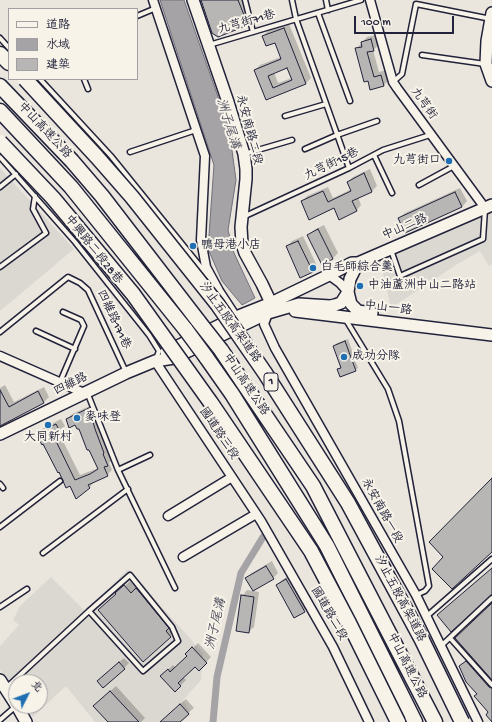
<!DOCTYPE html>
<html>
<head>
<meta charset="utf-8">
<style>
	body { margin:0 }
	#map { position:relative; width:492px; height:722px; overflow:hidden; background:#eae6de; font-family:"Gochi Hand","LXGW WenKai TC",sans-serif }
	canvas { display:block }
	.legend { position:absolute; left:8px; top:8px; width:130px; height:72px; box-sizing:border-box; background:#f7f3e8; border:1px solid #a29fa3; margin:0; padding:5px 7px; list-style:none; font-size:12px; color:#22223b }
	.legend li { display:flex; align-items:center; gap:8px; height:20px }
	.legend b { width:20px; border:1px solid #a29fa3 }
	.north { position:absolute; left:8px; top:674px; width:40px; height:40px; box-sizing:border-box; background:#f7f3e8; border:1px solid #a29fa3; border-radius:50%; rotate:48deg; font-size:11px; font-weight:700; line-height:16px; text-align:center; color:#22223b }
	.north::after { content:''; display:block; margin:auto; width:14px; height:18px; background:#1f6fb2; clip-path:polygon(50% 0,100% 100%,50% 72%,0 100%) }
	.scale { position:absolute; left:354px; top:16px; width:100px; height:18px; box-sizing:border-box; border:2px solid #22223b; border-top:0; padding-left:5px; font-size:12px; line-height:14px; white-space:nowrap; color:#22223b; -webkit-text-stroke:3px #f7f3e8; paint-order:stroke }
</style>
</head>
<body>
<div id="map">
<canvas width="492" height="722"></canvas>
<ul class="legend">
<li><b style="height:5px;background:#f7f3e8"></b>道路</li>
<li><b style="height:11px;background:#a6a3a6"></b>水域</li>
<li><b style="height:11px;background:#b8b6b5"></b>建築</li>
</ul>
<div class="north">北</div>
<div class="scale">100 m</div>
</div>
<script>
const context = document.querySelector('canvas').getContext('2d');
context.lineJoin = 'round';
function fill(path, color) {
  context.fillStyle = color;
  context.fill(path, 'evenodd');
}
function toPath(rows) {
  const path = new Path2D();
  for (const r of rows) {
    path.moveTo(r[0], r[1]);
    for (let i = 2; i < r.length; i += 2) path.lineTo(r[i], r[i + 1]);
  }
  return path;
}
function stroke(path, color, width, dash) {
  context.strokeStyle = color;
  context.lineWidth = width;
  context.lineCap = dash ? 'butt' : 'round';
  context.setLineDash(dash || []);
  context.stroke(path);
}
function label(font, color, halo, rows, align = 'center') {
  context.font = font + ' "Gochi Hand","LXGW WenKai TC",sans-serif';
  context.lineWidth = 4;
  context.setLineDash([]);
  context.textBaseline = 'middle';
  context.strokeStyle = halo;
  context.fillStyle = color;
  for (const [text, x, y, turn = 0] of rows) {
    context.save();
    context.translate(x, y);
    context.rotate((+turn || 0) * Math.PI / 180);
    context.textAlign = isNaN(turn) ? turn : align;
    if (halo) context.strokeText(text, 0, 0);
    context.fillText(text, 0, 0);
    context.restore();
  }
}
fill(toPath([
	[0,168,74,249,0,311],
	[492,208,492,264,489,266,480,251,456,265,391,308,380,260],
	[128,569,203,653,201,680,183,700,191,714,182,722,95,722,66,686,33,717,25,706,40,706,40,682,16,682,16,693,0,670,0,646,19,625,13,620,20,606,51,577,86,612]
]), '#dbd8d2');
const water = toPath([
	[160,0,184,0,229,128,236,180,228,230,234,253,255,298,242,305,222,281,208,249,214,165,160,0]
]);
fill(water, '#a6a3a6');
stroke(water, '#716f7b', 1);
fill(toPath([
	[202,0,245,0,252,19,247,24],
	[289,24,311,78,306,83,266,99,255,70,260,65,281,57,275,42,263,36,268,31],
	[287,67,292,78,278,83,274,72],
	[376,35,379,45,373,50,379,72,386,70,389,80,384,85,371,89,356,49,367,37],
	[370,169,377,186,372,191,358,197,361,205,356,211,302,202,307,196,328,187,333,198,352,189,348,182,353,177],
	[460,188,467,201,462,207,399,218,405,213],
	[324,225,338,253,333,258,323,263,309,235,314,230],
	[303,236,317,266,312,272,287,247,292,241],
	[348,339,358,368,355,370,338,370,342,367,334,346,337,343],
	[5,385,14,402,44,387,49,397,44,402,0,425,0,388],
	[94,404,99,424,113,460,109,463,112,470,107,475,94,481,94,482,89,488,70,485,67,487,37,434,42,429,61,419,65,426,58,431,80,475,96,469,98,468,79,427,76,424,67,419,72,414],
	[272,561,278,573,273,578,246,578,252,573],
	[291,574,309,606,304,611,277,585,282,580],
	[130,581,136,588,142,584,173,623,170,625,175,631,143,660,117,594],
	[247,590,259,592,254,627,248,632,242,596],
	[198,643,211,657,199,670,195,666,183,677,186,680,175,691,162,676,173,665,176,668,188,656,187,654],
	[124,658,129,663,124,668,103,676],
	[468,659,492,685,492,721,490,712,460,667],
	[116,686,145,718,141,722,109,722,94,706],
	[186,699,194,708,188,713,178,722,160,722]
]), '#0003');
stroke(toPath([
	[213,722,217,677,241,573,263,537]
]), '#a6a3a6', 7);
const building = toPath([
	[201,0,238,0,248,25,218,37,212,33,201,0],
	[284,28,306,84,266,100,254,70,281,59,275,43,266,46,262,36,284,28],
	[287,68,292,80,273,88,268,76,287,68],
	[371,39,374,51,367,52,374,77,381,75,384,86,370,90,368,81,364,82,355,48,362,47,361,42,371,39],
	[364,173,372,192,352,201,357,211,339,220,334,208,309,220,301,201,323,191,328,202,351,191,347,182,364,173],
	[455,192,462,207,405,233,398,218,455,192],
	[318,229,333,259,322,265,307,235,318,229],
	[298,241,313,272,300,278,286,246,298,241],
	[345,341,356,371,340,377,337,369,341,368,333,346,345,341],
	[0,390,9,407,38,391,44,403,0,426,0,390],
	[89,408,95,429,104,453,103,454,108,466,104,467,108,476,88,485,90,488,76,499,70,486,66,488,59,472,58,473,43,444,42,445,36,434,56,424,60,432,53,435,75,480,90,474,98,469,89,450,87,450,79,429,77,429,75,425,69,428,66,419,89,408],
	[492,478,492,552,452,589,432,569,443,557,429,542,492,478],
	[266,566,274,579,253,591,245,578,266,566],
	[492,568,492,595,451,632,437,615,492,568],
	[286,579,305,612,294,618,276,585,286,579],
	[124,585,131,593,136,588,169,628,166,631,171,637,143,662,98,610,116,594,115,593,124,585],
	[241,595,254,597,249,633,236,631,241,595],
	[492,603,492,680,455,638,492,603],
	[192,647,207,663,199,671,195,667,178,683,181,686,175,692,160,676,168,669,170,672,187,656,185,654,192,647],
	[466,661,489,687,492,688,492,722,486,715,488,712,474,696,477,694,466,682,459,666,466,661],
	[119,662,125,669,103,688,97,681,119,662],
	[110,691,139,722,108,722,93,706,110,691],
	[180,704,189,714,180,722,160,722,180,704]
]);
fill(building, '#b8b6b5');
stroke(building, '#22223b', 1);
const lane = toPath([
	[245,0,253,32],
	[292,0,296,19,349,168],
	[326,0,328,10],
	[318,13,350,101],
	[137,16,156,8],
	[0,38,9,48],
	[209,45,361,0],
	[422,55,485,64],
	[40,79,111,156,208,276],
	[84,79,88,89],
	[393,82,402,74,416,4,491,19],
	[285,116,326,104],
	[305,149,337,135,377,121],
	[130,152,196,130],
	[244,154,292,140],
	[374,155,392,193],
	[0,157,75,242,149,335,159,351,156,359],
	[419,185,454,166],
	[0,187,16,174],
	[243,217,349,168,383,150,430,135],
	[391,250,400,276,483,239,485,209],
	[0,267,46,233,33,209,35,196],
	[346,320,388,389,399,421,429,586,425,591,416,595],
	[36,331,75,349],
	[0,332,68,277,80,283,88,290,126,372],
	[60,382,84,326,81,320,63,312],
	[87,392,118,470,175,588],
	[118,470,150,455],
	[0,484,3,488],
	[0,527,60,481],
	[43,553,128,489],
	[0,607,27,589],
	[427,616,492,559],
	[450,638,492,685],
	[441,646,492,598],
	[6,688,89,611,143,671,178,641,172,627,130,575,89,611],
	[0,720,16,706]
]);
const street = toPath([
	[153,0,205,156,201,240,206,267,219,291,236,317],
	[370,0,393,82,397,88,485,208],
	[329,275,340,283,348,292],
	[268,313,264,324,275,348,416,595,478,722],
	[0,356,84,393],
	[155,361,261,521,333,647,369,722],
	[168,516,232,477],
	[183,557,256,514]
]);
const secondary = toPath([
	[193,0,228,102,244,154,246,169,246,179,241,227,242,244,245,253,262,284,271,303,269,310],
	[492,13,487,41,486,64,492,81],
	[358,263,350,279,348,292,351,304,358,311,372,313],
	[295,311,492,335],
	[166,352,236,317,271,303,329,275,352,263,358,263,492,205],
	[0,434,126,373,155,361,174,358,268,313,299,304,330,306,335,305,341,303,348,292],
	[0,680,16,705],
	[17,706,26,722]
]);
const highway = toPath([
	[0,54,9,63],
	[0,86,72,161,102,196,199,322],
	[0,111,71,187,186,330],
	[221,350,313,486,435,722],
	[206,357,232,394,327,546,415,722]
]);
stroke(lane, '#22223b', 7);
stroke(street, '#22223b', 11);
stroke(secondary, '#22223b', 14);
stroke(highway, '#22223b', 17);
stroke(lane, '#f7f3e8', 4);
stroke(street, '#f7f3e8', 8);
stroke(secondary, '#f7f3e8', 11);
stroke(highway, '#f7f3e8', 14);
const highwayBridge = toPath([
	[25,79,97,157,132,197,218,305,265,373,348,503,422,640,462,722],
	[0,142,53,198,133,294,211,403,311,551,349,623,398,722],
	[199,322,221,350],
	[186,330,206,357]
]);
stroke(highwayBridge, '#22223b', 17, []);
stroke(highwayBridge, '#f7f3e8', 14);
for (const [x, y, r, color] of [
	[449,161,4,"#1f6fb2"],
	[193,246,4,"#1f6fb2"],
	[313,268,4,"#1f6fb2"],
	[360,286,4,"#1f6fb2"],
	[344,357,4,"#1f6fb2"],
	[77,418,4,"#1f6fb2"],
	[48,425,4,"#1f6fb2"]
]) {
  const dot = new Path2D();
  dot.arc(x, y, r, 0, 2 * Math.PI);
  context.fillStyle = color;
  context.fill(dot);
  stroke(dot, '#f7f3e8', 1.5);
}
for (const [x, y, w] of [
	[271,382,14]
]) {
  const box = new Path2D();
  box.roundRect(x - w / 2, y - 9, w, 18, 3);
  context.fillStyle = '#f7f3e8';
  context.fill(box);
  stroke(box, '#22223b', 1);
}
label('bold 11px', '#22223b', null, [
	["1",271,382]
]);
label('12px', '#22223b', '#f7f3e8', [
	["九芎街71巷",247,23,-16],
	["九芎街",423,104,54],
	["永安南路二段",248,130,75],
	["中山高速公路",44,131,47],
	["九芎街15巷",332,165,-26],
	["中山二路",405,228,-23],
	["中興路二段28巷",93,250,51],
	["中山一路",388,309,7],
	["四維路171巷",113,320,65],
	["汐止五股高架道路",229,323,54],
	["四維路",71,385,-26],
	["中山高速公路",245,385,56],
	["國道路三段",218,434,56],
	["永安南路一段",381,511,61],
	["汐止五股高架道路",399,599,62],
	["國道路二段",328,614,60],
	["中山高速公路",406,666,63]
]);
label('12px', '#22223b', '#f7f3e8', [
	["九芎街口",441,161,"right"],
	["鴨母港小店",201,246],
	["白毛師綜合羹",321,268],
	["中油蘆洲中山二路站",368,286],
	["成功分隊",352,357],
	["麥味登",85,418],
	["大同新村",48,438,"center"]
], 'left');
label('italic 13px', '#504f60', '#f7f3e8', [
	["洲子尾溝",227,124,73],
	["洲子尾溝",217,624,-77]
]);
</script>
</body>
</html>
